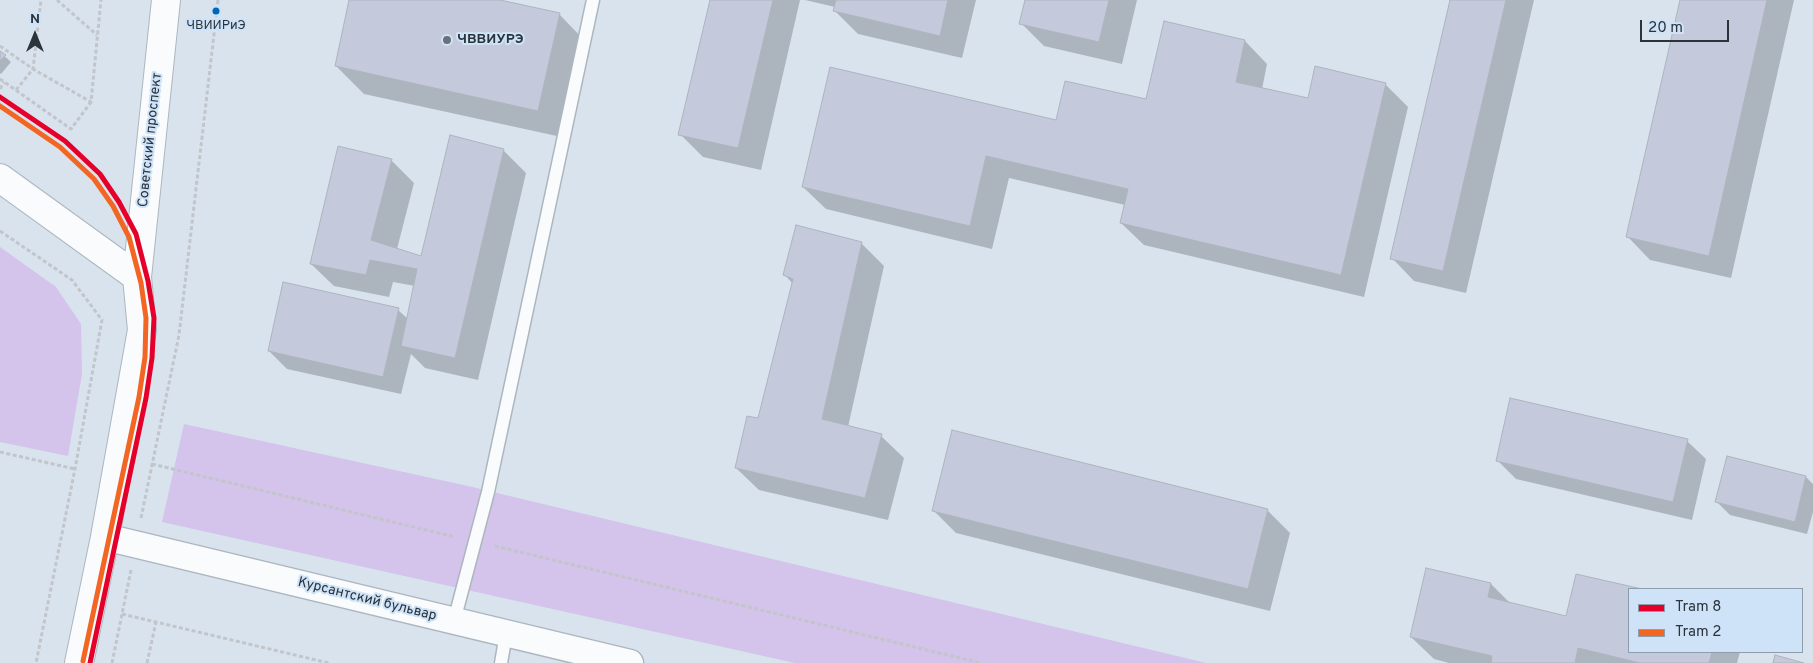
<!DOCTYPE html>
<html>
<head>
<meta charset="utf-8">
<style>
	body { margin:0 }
	#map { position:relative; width:1813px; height:663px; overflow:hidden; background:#d8e3ee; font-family:Overpass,sans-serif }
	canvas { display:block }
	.legend { position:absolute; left:1628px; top:588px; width:175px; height:65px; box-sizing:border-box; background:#cee3f8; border:1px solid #8d9dac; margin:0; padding:6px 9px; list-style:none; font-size:15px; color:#2b333b }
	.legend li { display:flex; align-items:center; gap:10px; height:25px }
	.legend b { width:25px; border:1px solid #8d9dac }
	.north { position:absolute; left:10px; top:10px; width:50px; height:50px; -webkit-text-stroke:4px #cee3f8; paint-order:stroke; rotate:0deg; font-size:14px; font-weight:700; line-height:20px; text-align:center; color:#2b333b }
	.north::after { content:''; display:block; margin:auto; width:18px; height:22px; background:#2b333b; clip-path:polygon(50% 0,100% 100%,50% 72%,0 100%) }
	.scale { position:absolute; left:1640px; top:20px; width:89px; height:22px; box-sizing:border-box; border:2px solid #2b333b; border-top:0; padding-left:6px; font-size:15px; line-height:18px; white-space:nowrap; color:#2b333b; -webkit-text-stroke:4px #cee3f8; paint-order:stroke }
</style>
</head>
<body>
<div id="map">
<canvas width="1813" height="663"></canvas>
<ul class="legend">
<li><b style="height:6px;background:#e4002b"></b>Tram 8</li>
<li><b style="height:6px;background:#f26522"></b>Tram 2</li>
</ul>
<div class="north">N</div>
<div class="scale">20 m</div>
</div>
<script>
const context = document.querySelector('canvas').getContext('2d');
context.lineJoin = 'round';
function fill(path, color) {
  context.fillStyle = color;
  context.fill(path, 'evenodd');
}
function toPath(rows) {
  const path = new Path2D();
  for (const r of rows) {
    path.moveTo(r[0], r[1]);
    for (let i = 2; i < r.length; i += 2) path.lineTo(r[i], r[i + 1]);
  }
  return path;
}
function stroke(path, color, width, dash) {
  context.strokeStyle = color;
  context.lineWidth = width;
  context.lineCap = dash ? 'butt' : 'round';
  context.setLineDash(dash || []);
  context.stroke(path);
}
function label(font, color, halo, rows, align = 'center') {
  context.font = font + ' Overpass,sans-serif';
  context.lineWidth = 4;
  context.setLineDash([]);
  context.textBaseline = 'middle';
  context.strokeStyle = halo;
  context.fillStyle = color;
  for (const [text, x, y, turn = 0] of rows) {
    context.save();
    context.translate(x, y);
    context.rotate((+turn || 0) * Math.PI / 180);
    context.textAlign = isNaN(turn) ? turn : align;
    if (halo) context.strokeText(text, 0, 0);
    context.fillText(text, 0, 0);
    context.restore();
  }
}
fill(toPath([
	[0,247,56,287,81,324,82,374,68,456,0,442],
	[184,424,468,486,1206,663,795,663,162,522]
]), '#d4c3eb');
fill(toPath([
	[351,0,495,0,559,14,587,43,566,138,364,94,336,66],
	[711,0,800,0,761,170,703,157,680,134],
	[805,0,976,0,962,58,858,34,835,11,835,7],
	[1026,0,1137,0,1122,64,1044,46,1021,23],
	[1451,0,1534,0,1466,293,1414,281,1392,258],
	[1681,0,1794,0,1731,278,1650,260,1628,237],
	[1245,41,1267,64,1262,89,1309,100,1385,84,1408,107,1364,297,1144,245,1121,223,1125,205,1009,178,992,249,826,209,803,187,1057,121,1147,101],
	[0,52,11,62,1,74,0,73],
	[503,150,526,173,478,380,425,368,411,354,401,394,287,369,269,351,398,310,408,319,415,286,393,282,389,297,334,286,311,264,391,160,414,183,397,249,422,257],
	[861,243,884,266,848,427,881,436,904,458,888,520,759,490,736,468,759,419,793,284,784,274],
	[1687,441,1706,459,1692,520,1516,479,1497,460],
	[1806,477,1813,484,1813,512,1807,534,1730,515,1717,502],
	[933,510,1267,510,1290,533,1270,611,956,533],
	[1577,575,1637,589,1629,589,1629,652,1740,652,1737,663,1449,663,1434,659,1411,637,1491,584,1511,604,1567,617]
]), '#0003');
const building = toPath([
	[349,0,500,0,560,13,538,111,335,66,349,0],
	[710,0,773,0,738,148,678,135,710,0],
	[836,0,948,0,940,36,833,11,836,0],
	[1025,0,1109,0,1099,42,1019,24,1025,0],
	[1450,0,1506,0,1443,271,1390,259,1450,0],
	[1680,0,1767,0,1709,256,1626,237,1680,0],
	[1164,21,1245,40,1236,82,1308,98,1315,66,1386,83,1341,275,1120,223,1128,189,986,156,970,226,802,187,830,67,1056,120,1065,81,1146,99,1164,21],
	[0,51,6,55,0,61,0,51],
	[450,135,504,149,455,358,401,346,417,269,370,260,366,275,310,264,338,146,392,159,371,240,421,256,450,135],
	[796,225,862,242,822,419,882,434,865,498,735,468,747,416,758,418,793,279,783,275,796,225],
	[283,282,399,308,383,377,268,351,283,282],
	[1510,398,1688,439,1673,502,1496,461,1510,398],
	[952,430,1268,509,1248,589,932,511,952,430],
	[1727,456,1806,476,1795,522,1715,502,1727,456],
	[1426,568,1491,583,1488,597,1566,616,1576,574,1642,589,1629,589,1629,652,1712,652,1709,663,1640,663,1578,648,1575,663,1491,663,1492,656,1410,637,1426,568],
	[1775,655,1804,663,1773,663,1775,655]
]);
fill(building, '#c4cadb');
stroke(building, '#aeb3bd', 1);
const lane = toPath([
	[454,621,488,492,593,0],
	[501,663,506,634]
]);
const street = toPath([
	[105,537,630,663]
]);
const secondary = toPath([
	[0,178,137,277],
	[79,663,105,537,142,330,137,277,166,0]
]);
stroke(lane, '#adb6bf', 15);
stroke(street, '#adb6bf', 29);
stroke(secondary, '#adb6bf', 30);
stroke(toPath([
	[57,0,97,35],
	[0,46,33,69,41,0],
	[0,79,71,129,91,102,101,0],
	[0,89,4,82],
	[16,90,33,69,91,102],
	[0,231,72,280,102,320,75,469,36,663],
	[0,452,75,469],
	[152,464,455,537],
	[141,518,179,335,218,0],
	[495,546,981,663],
	[122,614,329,663],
	[112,663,131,570],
	[147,663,156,622]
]), '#c2c5ca', 3, [4, 2.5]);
stroke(lane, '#f9fbfc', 12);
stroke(street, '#f9fbfc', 26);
stroke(secondary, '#f9fbfc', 28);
stroke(toPath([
	[0,97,65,141,100,174,119,202,136,234,148,281,154,318,152,358,146,398,90,663]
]), '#e4002b', 5);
stroke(toPath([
	[0,106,60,147,94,179,113,206,129,237,141,283,146,318,145,357,139,397,83,661]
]), '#f26522', 5);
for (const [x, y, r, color] of [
	[216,11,4.5,"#0065bd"],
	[447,40,5,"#68717a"]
]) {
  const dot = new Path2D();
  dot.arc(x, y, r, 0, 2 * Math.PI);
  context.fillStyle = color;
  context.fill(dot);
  stroke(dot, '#cee3f8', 2);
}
label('13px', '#2b333b', '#cee3f8', [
	["ЧВИИРиЭ",216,26]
]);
label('bold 14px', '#2b333b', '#cee3f8', [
	["ЧВВИУРЭ",457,40]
], 'left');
label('14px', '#2b333b', '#cee3f8', [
	["Советский проспект",151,140,-84],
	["Курсантский бульвар",367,600,14]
]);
</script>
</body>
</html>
